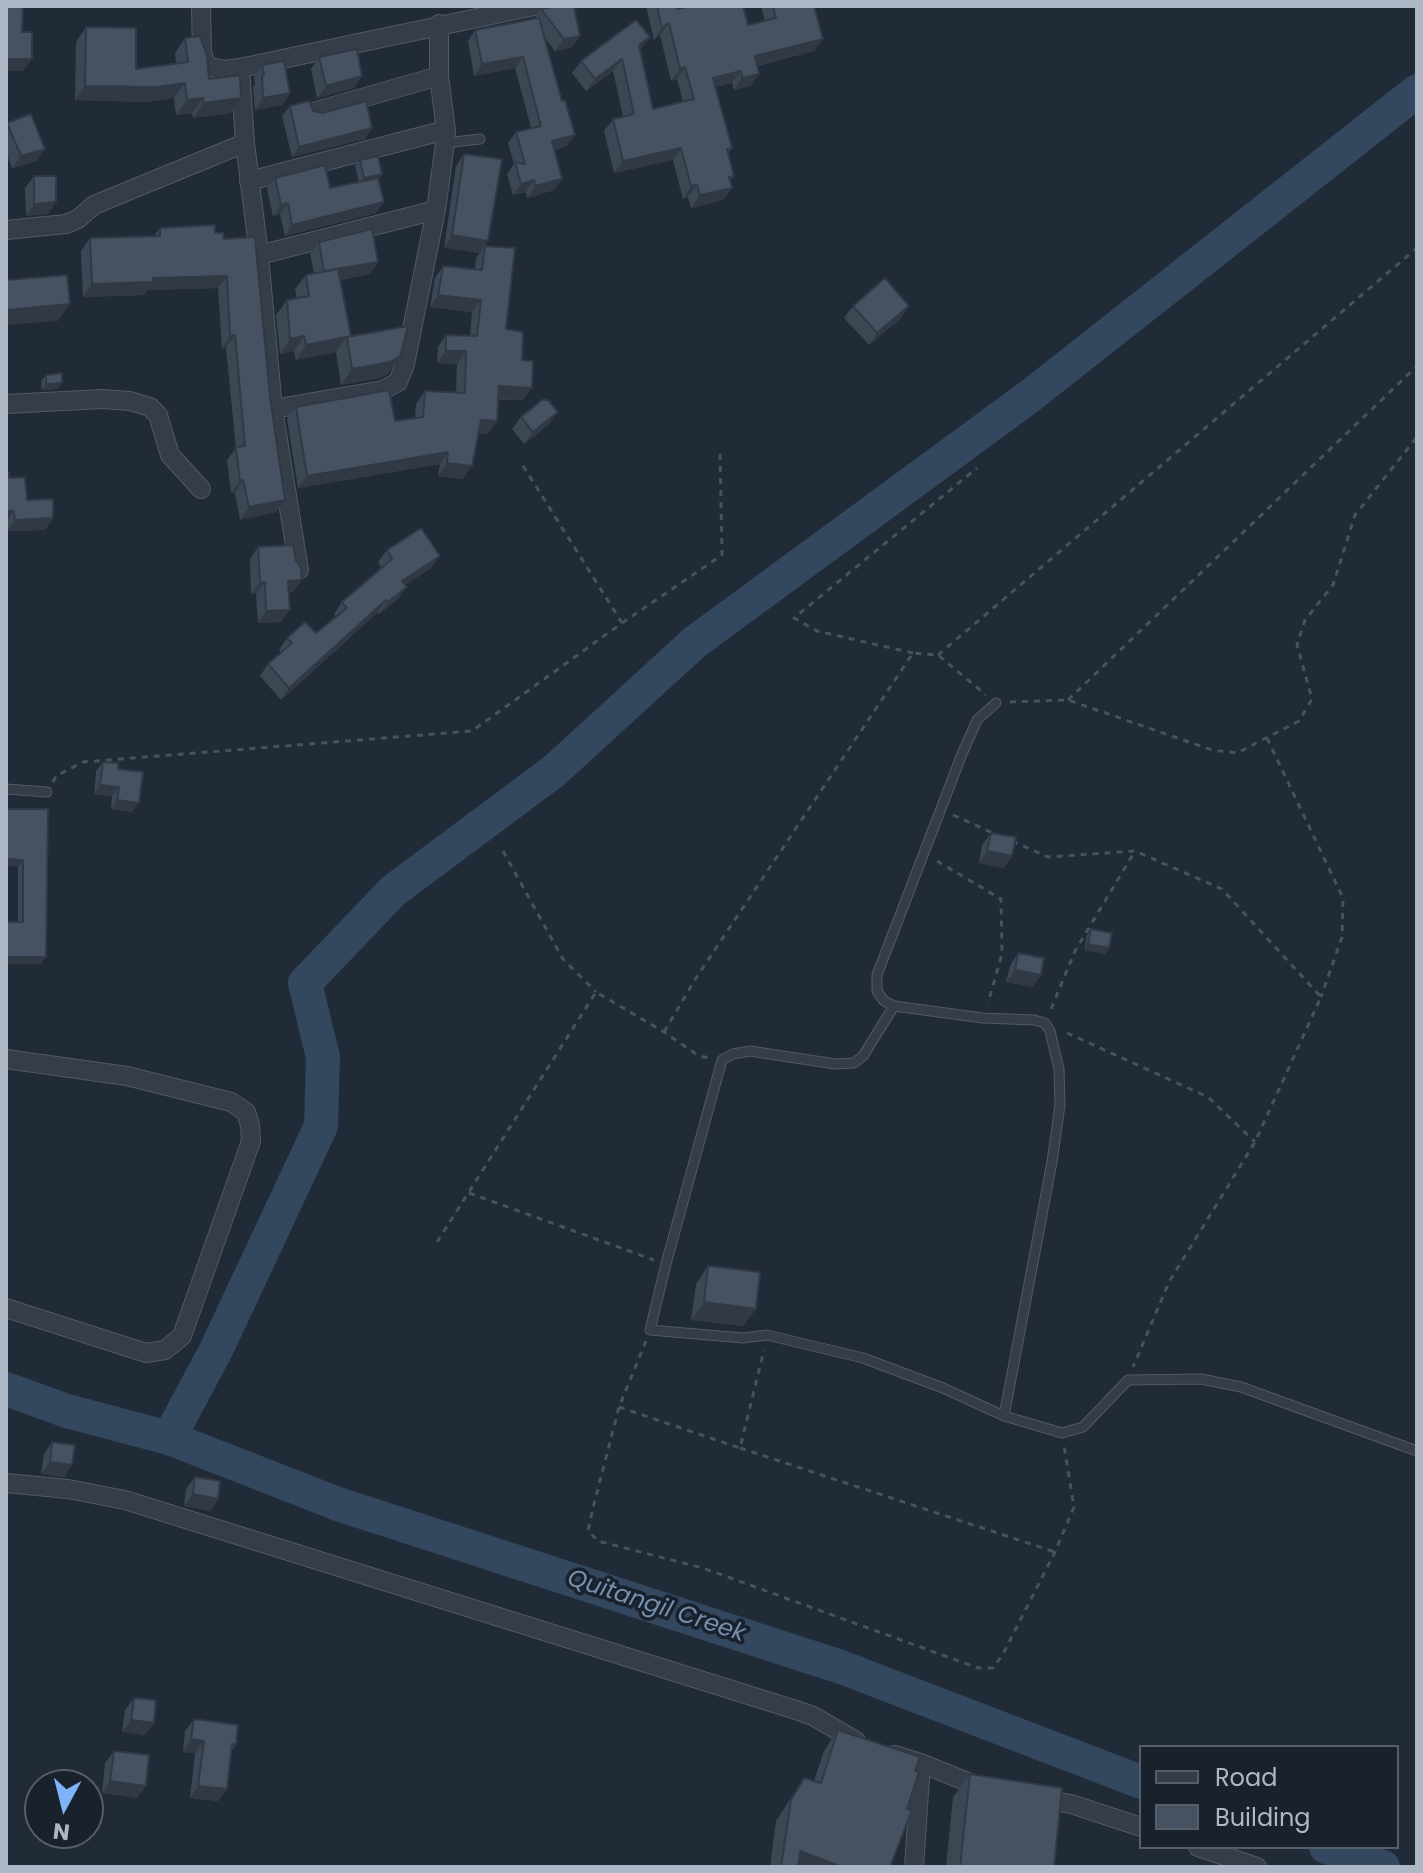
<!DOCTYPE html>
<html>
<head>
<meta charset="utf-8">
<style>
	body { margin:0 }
	#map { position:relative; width:1423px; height:1873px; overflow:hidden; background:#202b37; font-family:Poppins,sans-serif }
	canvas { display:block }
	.frame { position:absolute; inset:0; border:8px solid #aeb7c5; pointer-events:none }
	.legend { position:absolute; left:1139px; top:1745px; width:260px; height:104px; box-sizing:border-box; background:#19222c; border:2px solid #555e69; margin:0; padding:10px 14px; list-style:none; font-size:24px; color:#aeb7c5 }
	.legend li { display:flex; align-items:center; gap:16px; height:40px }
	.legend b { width:40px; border:2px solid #555e69 }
	.north { position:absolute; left:24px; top:1769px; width:80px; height:80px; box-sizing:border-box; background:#19222c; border:2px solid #555e69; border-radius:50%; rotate:187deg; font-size:22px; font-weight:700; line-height:32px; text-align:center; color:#aeb7c5 }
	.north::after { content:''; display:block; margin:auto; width:28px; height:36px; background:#80b2f8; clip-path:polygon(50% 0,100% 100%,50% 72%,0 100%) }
</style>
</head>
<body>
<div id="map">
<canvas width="1423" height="1873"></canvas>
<div class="frame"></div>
<ul class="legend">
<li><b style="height:10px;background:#343d48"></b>Road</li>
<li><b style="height:22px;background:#465262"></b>Building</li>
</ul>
<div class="north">N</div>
</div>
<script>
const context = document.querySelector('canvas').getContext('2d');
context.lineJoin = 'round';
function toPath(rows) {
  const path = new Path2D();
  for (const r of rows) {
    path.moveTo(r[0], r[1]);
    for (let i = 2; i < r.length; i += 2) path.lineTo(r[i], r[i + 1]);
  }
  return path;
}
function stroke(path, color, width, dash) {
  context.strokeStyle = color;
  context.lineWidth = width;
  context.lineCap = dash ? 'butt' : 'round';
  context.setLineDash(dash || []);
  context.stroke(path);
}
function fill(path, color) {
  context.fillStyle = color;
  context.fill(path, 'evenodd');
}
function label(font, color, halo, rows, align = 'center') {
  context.font = font + ' Poppins,sans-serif';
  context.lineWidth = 7;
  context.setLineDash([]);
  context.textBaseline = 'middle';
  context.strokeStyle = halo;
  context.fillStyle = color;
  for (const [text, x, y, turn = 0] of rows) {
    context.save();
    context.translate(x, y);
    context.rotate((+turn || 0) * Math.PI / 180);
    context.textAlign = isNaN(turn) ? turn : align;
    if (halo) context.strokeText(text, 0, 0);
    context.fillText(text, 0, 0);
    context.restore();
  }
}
stroke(toPath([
	[6,1389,67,1411,169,1438,338,1504,841,1667,1141,1782],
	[169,1438,216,1350,321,1126,323,1057,305,983,393,891,554,771,695,642,1030,396,1417,91],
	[1326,1847,1383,1867]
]), '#33475f', 34);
const lane = toPath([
	[445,143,480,139],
	[996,703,977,720,962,754,877,975,877,991,884,1001,894,1006,983,1018,1034,1020,1045,1023,1050,1031,1059,1069,1060,1105,1052,1162,1004,1416],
	[6,789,47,792],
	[894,1006,863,1056,854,1063,835,1064,750,1051,733,1054,722,1060,666,1264,650,1330,743,1338,767,1335,863,1358,943,1388,1004,1416,1062,1433,1083,1427,1128,1380,1201,1379,1241,1387,1417,1451]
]);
const street = toPath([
	[201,6,202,53,207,66,223,70,240,68],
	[313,112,439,76],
	[249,181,446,130],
	[6,230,66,224,78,219,94,205,245,143],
	[259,255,436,210],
	[6,404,102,399,130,401,150,407,158,415,170,455,201,489],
	[273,409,383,390,398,382,405,364,436,210,445,143,446,130,439,76,439,24],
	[299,570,273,409,259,255,245,143,240,68,534,6],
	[6,1059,127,1076,231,1102,246,1112,250,1125,251,1141,182,1336,165,1350,146,1353,6,1308],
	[6,1483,68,1489,125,1500,796,1710,813,1716,856,1741],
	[895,1755,921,1763,987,1790],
	[1036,1798,1071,1804,1141,1827],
	[1198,1847,1257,1867],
	[914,1867,921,1763]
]);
stroke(lane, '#515a66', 11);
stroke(street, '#515a66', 20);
stroke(toPath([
	[622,623,722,555,720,449],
	[913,653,817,631,794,618,977,468],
	[938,655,1417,248],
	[1068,700,1417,366],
	[1010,702,1068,700,1212,750,1237,753,1299,721,1312,699,1297,645,1305,620,1333,585,1355,515,1417,437],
	[1267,738,1343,898,1342,937,1321,997],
	[53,782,56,776,83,762,472,731,622,623,520,461],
	[953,815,997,835],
	[1012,841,1048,857,1135,851,1222,889,1321,997,1255,1142,1169,1282,1133,1367],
	[503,851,563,959,596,992],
	[937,861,1001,899,1002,954,988,1003],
	[1051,1009,1075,951,1135,851],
	[664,1032,696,978,913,653,938,655,986,695],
	[1067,1033,1208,1097,1255,1142],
	[469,1193,654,1260],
	[437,1242,596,992,664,1032,699,1056,710,1058],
	[646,1341,619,1407,593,1508,588,1531,598,1541,703,1568,978,1668,993,1668,1003,1654,1055,1552,1074,1507,1064,1445],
	[619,1407,740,1448,764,1350],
	[740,1448,1055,1552]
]), '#425658', 3, [6, 6]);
stroke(lane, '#343d48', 9);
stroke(street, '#343d48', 18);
fill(toPath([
	[646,6,676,6,677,9,748,25,765,21,761,6,814,6,814,51,757,66,751,86,734,90,732,83,715,87,732,148,728,153,734,176,730,181,732,188,723,200,691,208,688,197,683,199,673,160,614,173,604,131,613,119,623,116,613,71,586,91,572,73,581,61,640,50,653,109,683,102,677,79,671,81,660,35,654,40],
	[541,9,580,36,571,48,555,51,545,38,567,146,554,150,562,179,554,190,527,198,526,192,513,195,507,174,514,164,508,143,516,132,531,128,515,68,474,76,468,41,475,30,534,19],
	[86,27,136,69,176,63,175,53,185,38,231,113,193,118,192,113,176,115,174,98,147,102,75,100,76,42],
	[319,57,362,76,354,88,317,98,311,69],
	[262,65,290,93,282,105,255,110,253,87,255,84,254,77],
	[290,106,313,111,365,139,292,157,282,116],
	[7,123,37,161,12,168,6,152,6,125],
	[464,154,488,241,480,253,444,248,456,166],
	[360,160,382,174,379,179,376,213,285,236,280,214,273,216,267,189,275,178,330,188,359,182,355,166],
	[34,176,56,202,48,214,26,216,25,188],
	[160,228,215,233,224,239,270,397,285,500,276,512,240,520,235,493,231,493,227,460,236,448,226,348,222,348,218,288,147,290,144,295,83,297,81,251,90,238,153,237],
	[319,242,378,262,370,274,340,280,351,336,388,374,379,378,341,385,336,352,296,360,294,351,280,354,276,315,287,300,297,298,295,289,306,275,314,273,310,254],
	[485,246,506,329,522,360,523,400,498,400,488,434,478,433,463,479,438,476,440,464,298,488,287,419,296,407,395,421,415,418,416,404,425,391,456,392,457,364,437,363,438,347,446,335,470,336,472,312,430,307,435,278,443,266,475,269,476,258],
	[853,306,901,318,869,345,844,318],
	[46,375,58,389,42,390,41,381],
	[558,412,549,424,524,444,512,429,521,417],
	[6,472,9,478,27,500,53,518,45,530,7,531],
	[258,547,293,592,289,592,281,622,258,623,256,594,251,594,250,559],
	[387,550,431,568,405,585,398,599,379,614,378,612,281,700,260,676,268,664,281,653,279,650,287,638,316,633,336,617,334,614,342,602,382,568,378,562],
	[103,762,118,769,132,812,111,809,112,796,94,794,96,771],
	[48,809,41,964,18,922,18,867],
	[991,833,1004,868,979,863,982,845],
	[1091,929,1109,948,1105,954,1084,950,1087,935],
	[1018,953,1041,975,1032,987,1006,982,1010,966],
	[708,1266,756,1309,743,1326,691,1320,696,1284],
	[52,1442,72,1465,64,1477,41,1474,44,1454],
	[195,1477,218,1499,210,1511,184,1506,186,1489],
	[134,1698,145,1735,122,1732,125,1710],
	[194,1719,236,1745,231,1751,227,1789,218,1801,190,1798,195,1753,183,1752,185,1731],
	[838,1730,915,1771,890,1867,770,1867,776,1821,804,1778,814,1781,824,1751],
	[114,1751,137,1798,102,1793,105,1763],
	[970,1774,1054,1867,946,1867,953,1797]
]), '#3c4754');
fill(toPath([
	[669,23,660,35,654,40,662,28],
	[580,36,571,48,555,51,564,39],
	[650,37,641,49,631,58,639,45],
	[823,39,814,51,746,68,755,56],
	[523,57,515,68,474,76,482,64],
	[6,59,32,59,23,71,6,71],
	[622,59,613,71,586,91,595,79],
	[685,67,677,79,671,81,680,69],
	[741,71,732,83,704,90,713,78],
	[759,74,751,86,734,90,742,78],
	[362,76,354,88,317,98,326,86],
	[185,83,174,98,147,102,75,100,85,86],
	[290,93,282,105,255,110,263,98],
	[203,98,192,113,176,115,187,100],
	[241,98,231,113,193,118,203,103],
	[372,128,365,139,292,157,299,147],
	[575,135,567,146,544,152,552,141],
	[681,148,673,160,614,173,623,161],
	[45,149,37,161,12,168,21,156],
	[382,174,378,180,359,184,364,178],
	[562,179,554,190,527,198,535,186],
	[534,180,526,192,513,195,521,184],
	[697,185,688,197,683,199,691,186],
	[732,188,723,200,691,208,700,195],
	[56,202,48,214,26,216,34,204],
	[384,202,376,213,285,236,292,225],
	[288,203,280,214,273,216,281,205],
	[452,235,488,241,480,253,444,248],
	[378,262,370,274,316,284,325,272],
	[227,276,218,288,147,290,144,295,83,297,92,284,153,278],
	[438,295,481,300,472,312,430,307],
	[70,304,58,321,6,325,6,310],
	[909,306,901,318,869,345,877,333],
	[235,335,226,348,222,348,230,336],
	[304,336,294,351,280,354,290,339],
	[346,338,336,352,296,360,306,345],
	[446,351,466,351,457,364,437,363],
	[400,357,388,374,379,378,341,385,352,369],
	[62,383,58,389,42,390,46,384],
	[499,386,532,388,523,400,490,399],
	[558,412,549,424,524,444,533,432],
	[481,420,497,421,488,434,472,433],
	[448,452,440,464,298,488,307,476],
	[447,463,472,466,463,479,438,476],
	[243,480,235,493,231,493,240,481],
	[285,500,276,512,240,520,249,507],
	[6,511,14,511,6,522],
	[53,518,45,530,7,531,15,520],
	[440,556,431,568,393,593,402,581],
	[302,580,293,592,280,593,288,581],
	[260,582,265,582,256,594,251,594],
	[407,587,398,599,379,614,388,602],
	[386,600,378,612,281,700,289,688],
	[290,610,281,622,258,623,266,611],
	[100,785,119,787,112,796,94,794],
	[117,800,139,803,132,812,111,809],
	[987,851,1012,856,1004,868,979,863],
	[6,859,23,860,18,867,6,866],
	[1088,944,1109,948,1105,954,1084,950],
	[6,957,46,957,41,964,6,964],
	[1015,970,1041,975,1032,987,1006,982],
	[704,1302,756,1309,743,1326,691,1320],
	[50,1462,72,1465,64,1477,41,1474],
	[193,1494,218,1499,210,1511,184,1506],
	[131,1720,154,1723,145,1735,122,1732],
	[191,1739,204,1741,195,1753,183,1752],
	[110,1781,146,1786,137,1798,102,1793],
	[198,1786,227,1789,218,1801,190,1798],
	[800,1851,842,1867,789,1867]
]), '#313945');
const building = toPath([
	[6,6,23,6,22,32,32,32,32,59,6,59,6,6],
	[558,6,574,6,580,36,564,39,541,9,558,6],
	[657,6,676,6,677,9,691,6,743,6,748,25,776,18,773,6,814,6,823,39,755,56,759,74,742,78,741,71,713,78,732,148,727,149,734,176,729,177,732,188,700,195,697,185,691,186,681,148,623,161,613,119,634,114,622,59,595,79,581,61,636,20,650,37,639,45,653,109,694,99,685,67,680,69,669,23,662,28,657,6],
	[539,18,562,101,565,100,575,135,552,141,562,179,535,186,534,180,521,184,515,162,525,164,516,132,541,126,523,57,482,64,475,30,539,18],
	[86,27,136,28,136,69,188,62,185,38,200,36,207,56,209,79,240,75,241,98,203,103,203,98,187,100,185,83,157,87,85,86,86,27],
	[357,49,362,76,326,86,319,57,357,49],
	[284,61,290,93,263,98,262,75,264,75,262,65,284,61],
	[309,101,313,111,323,113,366,101,372,128,299,147,290,106,309,101],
	[31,114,45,149,21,156,7,123,31,114],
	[464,154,502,159,488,241,452,235,464,154],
	[378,156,382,174,364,178,360,160,378,156],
	[325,165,330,188,378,178,384,202,292,225,288,203,281,205,275,178,325,165],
	[34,176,56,176,56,202,34,204,34,176],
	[215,225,215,233,223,233,224,239,255,237,270,397,285,500,249,507,243,480,240,481,236,447,245,446,235,335,230,336,227,276,153,278,153,282,92,284,90,238,160,236,160,228,215,225],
	[372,229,378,262,324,271,319,242,372,229],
	[485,246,515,248,506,329,523,332,522,360,533,361,532,388,499,386,497,421,481,420,472,466,447,463,448,452,307,476,296,407,389,390,395,421,423,417,425,391,465,393,466,351,446,351,446,335,477,336,481,300,438,295,443,266,482,270,485,246],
	[338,269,351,336,306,345,304,336,290,339,287,300,309,296,306,275,338,269],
	[67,275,70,304,6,310,6,280,67,275],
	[885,278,909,306,877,333,853,306,885,278],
	[408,326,400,357,390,362,352,369,347,337,408,326],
	[62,373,62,383,46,384,46,375,62,373],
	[542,400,548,400,558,412,533,432,521,417,542,400],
	[6,472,9,472,9,478,25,477,27,500,53,499,53,518,15,520,14,511,6,511,6,472],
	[421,528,440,556,402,581,407,587,388,602,386,600,289,688,268,664,292,643,287,638,305,622,316,633,347,608,342,602,392,559,387,550,421,528],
	[293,545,296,561,301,568,302,580,288,581,290,610,266,611,265,582,260,582,258,547,293,545],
	[103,762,118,763,118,769,143,772,139,803,117,800,119,787,100,785,103,762],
	[6,809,48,809,46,957,6,957,6,922,23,922,23,860,6,859,6,809],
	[991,833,1016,837,1012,856,987,851,991,833],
	[1091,929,1112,933,1109,948,1088,944,1091,929],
	[1018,953,1044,958,1041,975,1015,970,1018,953],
	[708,1266,760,1272,756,1309,704,1302,708,1266],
	[52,1442,75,1445,72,1465,50,1462,52,1442],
	[195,1477,220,1481,218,1499,193,1494,195,1477],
	[134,1698,156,1700,154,1723,131,1720,134,1698],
	[194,1719,238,1725,236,1745,232,1744,227,1789,198,1786,204,1741,191,1739,194,1719],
	[838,1730,920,1757,915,1771,919,1772,907,1809,912,1810,890,1867,842,1867,800,1851,798,1867,781,1867,791,1800,804,1778,821,1783,838,1730],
	[114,1751,149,1755,146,1786,110,1781,114,1751],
	[970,1774,1062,1788,1054,1867,960,1867,970,1774]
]);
fill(building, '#465262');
stroke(building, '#313945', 2);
label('italic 24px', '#758fad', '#19222c', [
	["Quitangil Creek",656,1607,18]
]);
</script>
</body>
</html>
